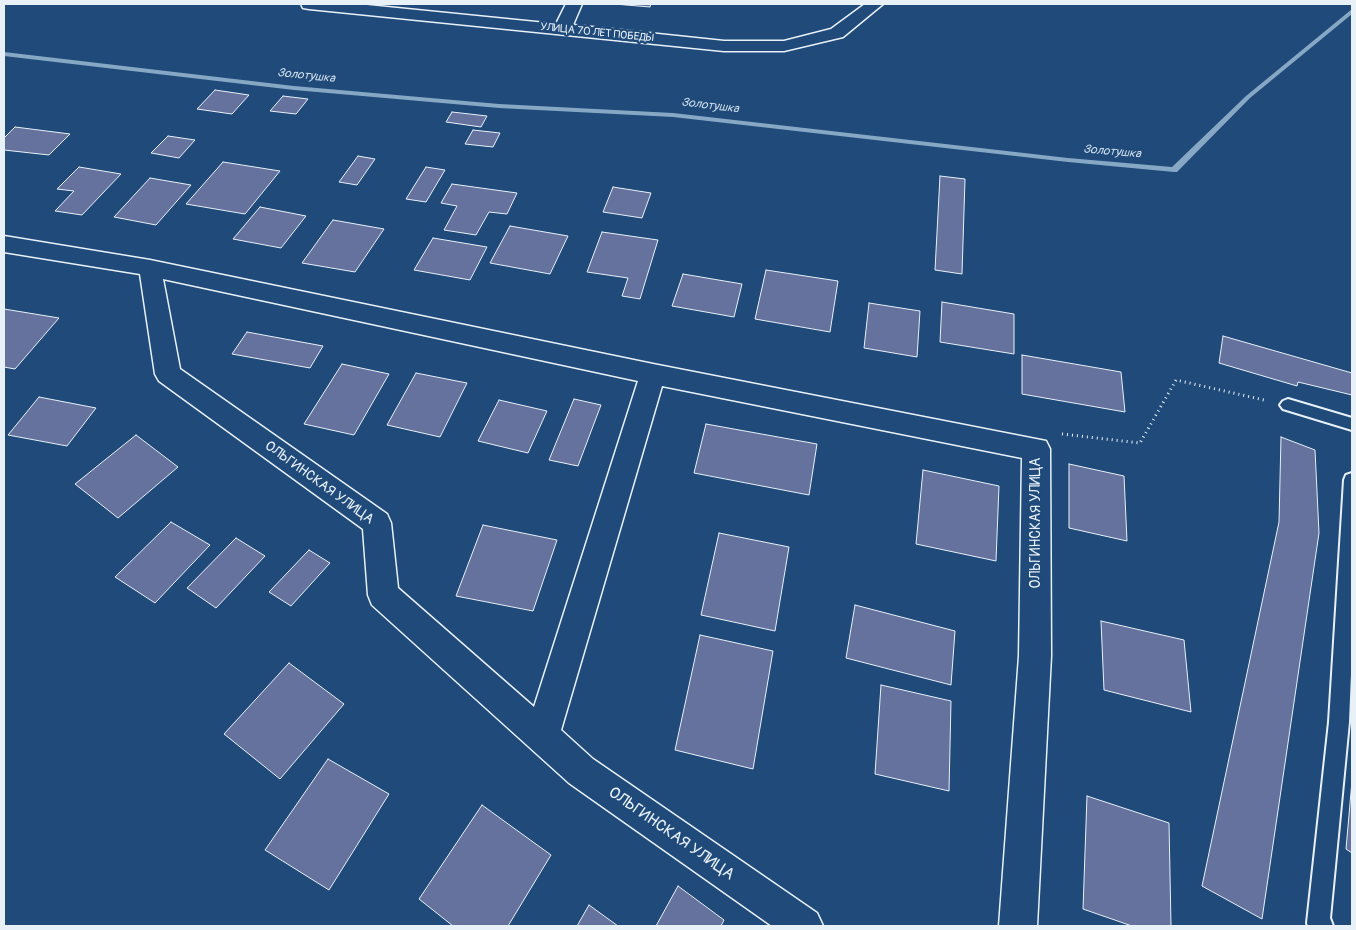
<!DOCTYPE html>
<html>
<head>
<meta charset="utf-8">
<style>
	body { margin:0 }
	#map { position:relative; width:1356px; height:930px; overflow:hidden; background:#1f4a7a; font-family:Pangolin,sans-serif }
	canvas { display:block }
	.frame { position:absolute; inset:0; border:5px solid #e8f1f8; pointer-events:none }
</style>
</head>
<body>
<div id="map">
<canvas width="1356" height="930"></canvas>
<div class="frame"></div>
</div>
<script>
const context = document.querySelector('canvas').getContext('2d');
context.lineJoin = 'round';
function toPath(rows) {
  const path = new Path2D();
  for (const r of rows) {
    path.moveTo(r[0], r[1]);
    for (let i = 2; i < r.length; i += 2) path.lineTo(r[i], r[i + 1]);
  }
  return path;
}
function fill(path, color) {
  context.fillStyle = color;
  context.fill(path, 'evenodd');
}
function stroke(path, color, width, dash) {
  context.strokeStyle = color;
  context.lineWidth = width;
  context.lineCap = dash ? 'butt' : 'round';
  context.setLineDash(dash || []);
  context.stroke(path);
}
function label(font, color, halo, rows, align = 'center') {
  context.font = font + ' Pangolin,sans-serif';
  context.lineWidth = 4.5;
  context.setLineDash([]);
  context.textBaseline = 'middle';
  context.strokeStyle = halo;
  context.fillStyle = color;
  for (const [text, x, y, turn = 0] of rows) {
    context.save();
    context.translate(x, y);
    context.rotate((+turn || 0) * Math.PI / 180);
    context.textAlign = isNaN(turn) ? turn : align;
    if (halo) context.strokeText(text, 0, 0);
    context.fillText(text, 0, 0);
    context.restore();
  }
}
fill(toPath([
	[1352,9,1352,14,1250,98,1177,172,1174,172,1068,162,673,117,499,108,294,90,4,56,4,52,294,86,499,104,673,113,1068,158,1172,167,1246,96,1352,9]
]), '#86a8c4');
const building = toPath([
	[614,4,651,4,650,7,614,4],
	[215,90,249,95,232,114,197,109,215,90],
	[283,96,308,99,296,114,270,111,283,96],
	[452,112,487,116,481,127,446,122,452,112],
	[15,127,70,134,49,155,4,150,4,138,15,127],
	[473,130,500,133,493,147,465,144,473,130],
	[168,136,195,140,179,158,151,153,168,136],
	[358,156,375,159,357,185,339,182,358,156],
	[223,162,280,171,245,214,186,204,223,162],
	[79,167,121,174,82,215,55,211,74,191,57,189,79,167],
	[426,167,445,170,426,202,406,199,426,167],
	[940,176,965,179,962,274,935,270,940,176],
	[150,178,191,185,156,225,114,217,150,178],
	[452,184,517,193,507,214,489,212,476,235,444,230,457,206,441,203,452,184],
	[613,187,651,193,642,218,603,212,613,187],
	[260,207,306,216,281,248,233,239,260,207],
	[333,220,384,229,355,272,302,263,333,220],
	[510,226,568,236,550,274,490,263,510,226],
	[602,232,658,240,640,299,622,296,628,278,587,272,602,232],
	[433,238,487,247,470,280,414,270,433,238],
	[766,270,838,281,830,332,755,319,766,270],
	[683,274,742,284,734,317,672,306,683,274],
	[942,302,1014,314,1014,354,940,342,942,302],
	[869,303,920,311,917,357,864,348,869,303],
	[4,309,59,318,15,369,4,367,4,309],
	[247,332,323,346,310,368,232,354,247,332],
	[1223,336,1352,373,1352,395,1298,382,1297,386,1219,363,1223,336],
	[1022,355,1121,372,1125,412,1022,394,1022,355],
	[342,364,389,374,354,435,304,424,342,364],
	[416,373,467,383,440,437,387,425,416,373],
	[39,397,96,408,67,446,8,435,39,397],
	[574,399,601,405,578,466,549,460,574,399],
	[499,400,547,411,528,453,478,441,499,400],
	[706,424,817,444,809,495,694,473,706,424],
	[136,435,178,467,118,518,75,484,136,435],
	[1281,437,1315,450,1319,533,1262,919,1202,886,1279,522,1281,437],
	[1069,464,1124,476,1127,541,1069,528,1069,464],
	[923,470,999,486,996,561,916,544,923,470],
	[171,522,210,545,155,603,115,577,171,522],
	[483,525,557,540,533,611,456,596,483,525],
	[719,533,789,547,775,631,701,615,719,533],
	[236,538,265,556,216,608,187,588,236,538],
	[309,550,330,563,291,606,269,592,309,550],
	[855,605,955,631,951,685,846,658,855,605],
	[1101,621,1184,640,1191,712,1104,690,1101,621],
	[700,635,773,651,753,769,675,750,700,635],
	[289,663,344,704,280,779,224,734,289,663],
	[881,685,951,701,949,791,875,774,881,685],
	[328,759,389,794,329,890,265,850,328,759],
	[1352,781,1352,853,1346,849,1352,781],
	[1087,796,1169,823,1171,926,1132,926,1083,909,1087,796],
	[482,805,551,855,508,926,453,926,419,899,482,805],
	[678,886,724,920,721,926,656,926,678,886],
	[589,905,618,926,577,926,589,905]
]);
fill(building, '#66729e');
stroke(building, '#e8f1f8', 1);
const lane = toPath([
	[1288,399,1352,418,1352,430,1283,409,1280,405,1283,401,1288,399],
	[1352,473,1352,650,1349,722,1330,918,1333,926,1308,926,1307,923,1329,722,1344,480,1346,475,1352,473]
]);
const street = toPath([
	[301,4,357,4,556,24,566,4,582,4,573,25,724,41,784,41,831,29,865,4,883,4,843,37,784,51,724,51,309,9,303,8,301,4],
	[4,236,150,260,653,364,1046,441,1050,449,1051,656,1037,926,999,926,1019,656,1022,458,662,386,561,730,593,759,817,913,823,926,772,926,569,783,372,605,368,595,363,529,159,381,155,374,140,274,4,252,4,236],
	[163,279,638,381,534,707,398,588,391,523,387,514,180,369,163,279]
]);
stroke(lane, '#e8f1f8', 4);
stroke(street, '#e8f1f8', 3);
stroke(toPath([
	[1062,434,1140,443,1176,380,1264,400]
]), '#e8f1f8', 3, [1, 4]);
fill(lane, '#1f4a7a');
fill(street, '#1f4a7a');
label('11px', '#e8f1f8', '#1f4a7a', [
	["УЛИЦА 70 ЛЕТ ПОБЕДЫ",597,33,6]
]);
label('italic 12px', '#d0dfeb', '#1f4a7a', [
	["Золотушка",306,76,6],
	["Золотушка",710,106,7],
	["Золотушка",1112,152,5]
]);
label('14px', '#e8f1f8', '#1f4a7a', [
	["ОЛЬГИНСКАЯ УЛИЦА",319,483,36],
	["ОЛЬГИНСКАЯ УЛИЦА",1036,523,-90]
]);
label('16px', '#e8f1f8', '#1f4a7a', [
	["ОЛЬГИНСКАЯ УЛИЦА",671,834,35]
]);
</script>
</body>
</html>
